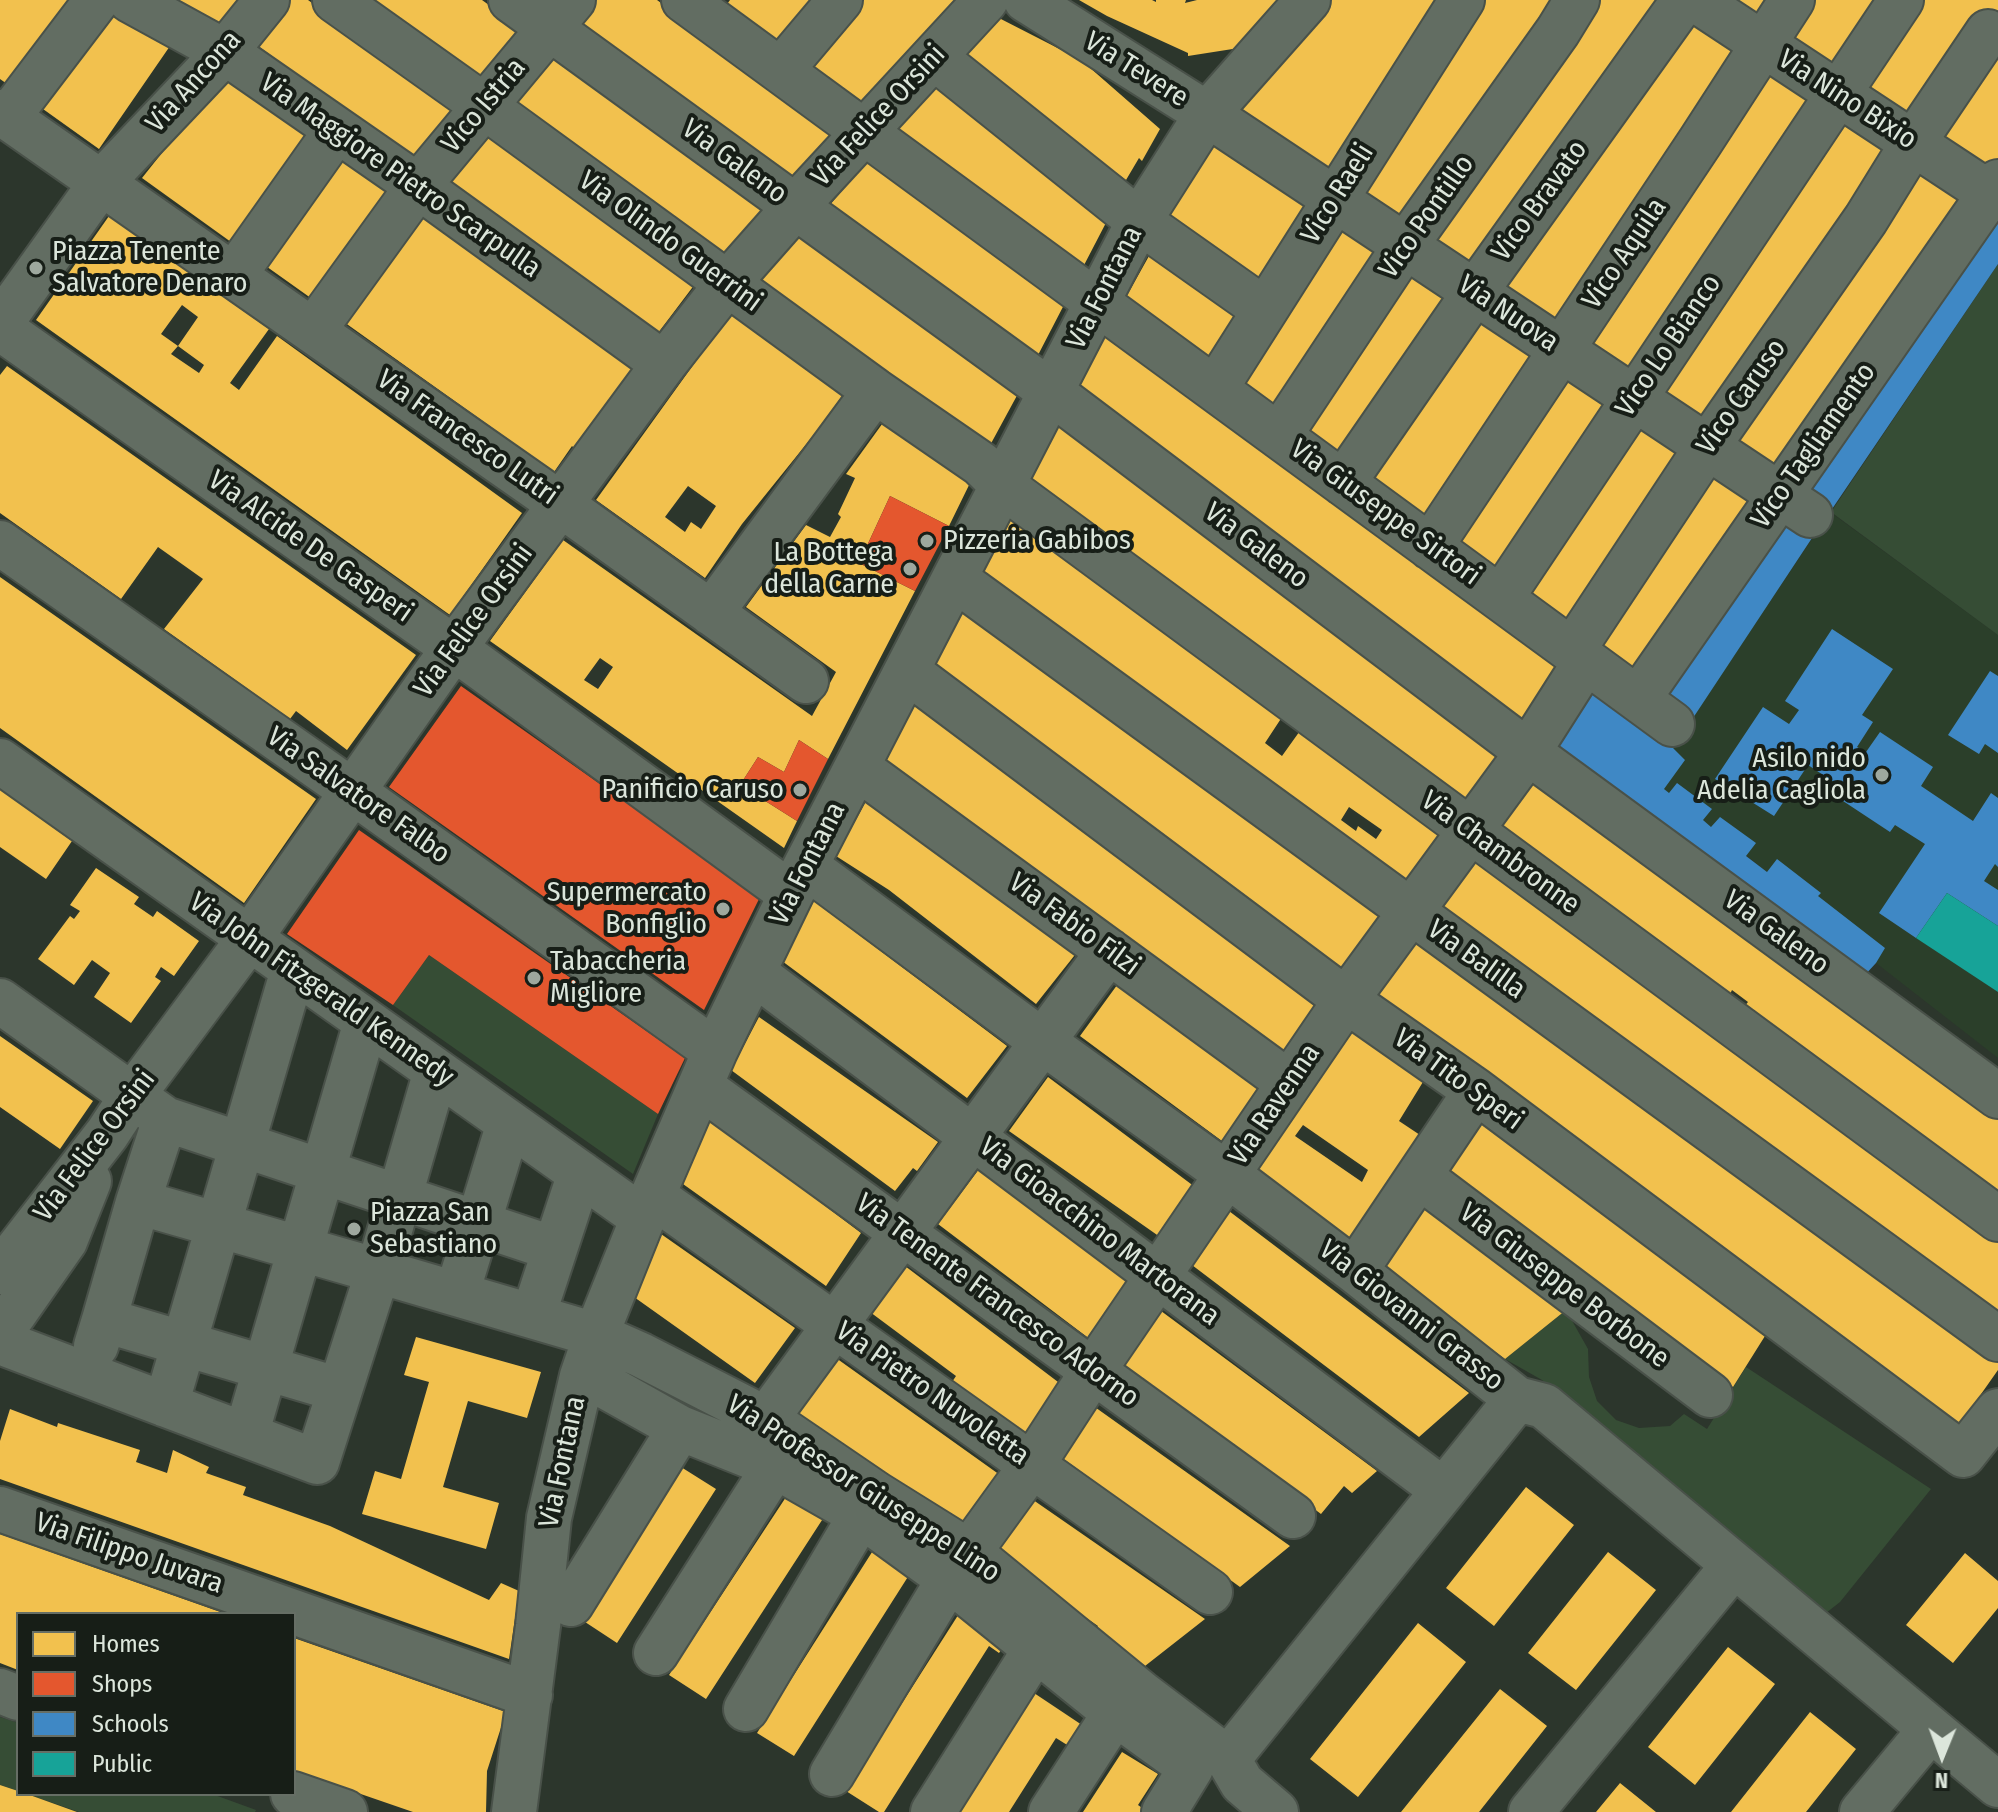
<!DOCTYPE html>
<html>
<head>
<meta charset="utf-8">
<style>
	body { margin:0 }
	#map { position:relative; width:1998px; height:1812px; overflow:hidden; background:#2c362c; font-family:"Fira Sans Condensed",sans-serif }
	canvas { display:block }
	.legend { position:absolute; left:16px; top:1612px; width:280px; height:184px; box-sizing:border-box; background:#171e17; border:2px solid #666e65; margin:0; padding:10px 14px; list-style:none; font-size:24px; color:#dce6db }
	.legend li { display:flex; align-items:center; gap:16px; height:40px }
	.legend b { width:40px; border:2px solid #666e65 }
	.north { position:absolute; left:1902px; top:1716px; width:80px; height:80px; -webkit-text-stroke:6px #171e17; paint-order:stroke; rotate:181deg; font-size:22px; font-weight:700; line-height:32px; text-align:center; color:#dce6db }
	.north::after { content:''; display:block; margin:auto; width:28px; height:36px; background:#dce6db; clip-path:polygon(50% 0,100% 100%,50% 72%,0 100%) }
</style>
</head>
<body>
<div id="map">
<canvas width="1998" height="1812"></canvas>
<ul class="legend">
<li><b style="height:22px;background:#f2c14e"></b>Homes</li>
<li><b style="height:22px;background:#e4572e"></b>Shops</li>
<li><b style="height:22px;background:#3f88c5"></b>Schools</li>
<li><b style="height:22px;background:#17a398"></b>Public</li>
</ul>
<div class="north">N</div>
</div>
<script>
const context = document.querySelector('canvas').getContext('2d');
context.lineJoin = 'round';
function fill(path, color) {
  context.fillStyle = color;
  context.fill(path, 'evenodd');
}
function toPath(rows) {
  const path = new Path2D();
  for (const r of rows) {
    path.moveTo(r[0], r[1]);
    for (let i = 2; i < r.length; i += 2) path.lineTo(r[i], r[i + 1]);
  }
  return path;
}
function stroke(path, color, width, dash) {
  context.strokeStyle = color;
  context.lineWidth = width;
  context.lineCap = dash ? 'butt' : 'round';
  context.setLineDash(dash || []);
  context.stroke(path);
}
function label(font, color, halo, rows, align = 'center') {
  context.font = font + ' "Fira Sans Condensed",sans-serif';
  context.lineWidth = 8;
  context.setLineDash([]);
  context.textBaseline = 'middle';
  context.strokeStyle = halo;
  context.fillStyle = color;
  for (const [text, x, y, turn = 0] of rows) {
    context.save();
    context.translate(x, y);
    context.rotate((+turn || 0) * Math.PI / 180);
    context.textAlign = isNaN(turn) ? turn : align;
    if (halo) context.strokeText(text, 0, 0);
    context.fillText(text, 0, 0);
    context.restore();
  }
}
fill(toPath([
	[1830,512,1998,635,1998,1058,1876,963,1767,872,1651,779]
]), '#2b3f2a');
fill(toPath([
	[1998,264,1998,635,1831,512],
	[429,955,658,1114,633,1174,393,1005],
	[1566,1310,1588,1349,1589,1377,1597,1401,1616,1420,1639,1428,1670,1426,1684,1414,1707,1429,1746,1367,1931,1489,1840,1602,1826,1613,1542,1380,1505,1359],
	[0,1717,18,1723,18,1791,0,1785],
	[27,1794,212,1794,256,1810,255,1812,79,1812]
]), '#364d35');
fill(toPath([
	[0,0,71,0,10,86,0,79],
	[173,0,243,0,223,27],
	[287,0,308,0,457,109,416,161,254,43],
	[369,0,482,0,526,32,482,84],
	[596,0,657,0,838,135,794,183,577,24],
	[730,0,820,0,779,48,725,7],
	[864,0,957,0,861,106,807,66],
	[1079,0,1152,0,1156,2,1156,0,1186,0,1185,3,1197,0,1291,0,1239,48,1188,56,1188,53,1107,16],
	[1331,0,1450,0,1335,183,1235,115],
	[1478,0,1563,0,1407,229,1354,193],
	[1588,0,1667,0,1477,276,1421,237],
	[1727,0,1780,0,1763,24],
	[1803,0,1888,0,1839,73,1781,34],
	[1914,0,1998,0,1998,27,1915,122,1858,83],
	[1687,13,1746,51,1561,330,1495,288],
	[111,15,170,46,99,149,43,109],
	[997,17,1081,60,1160,129,1142,161,1139,158,1126,180,960,59],
	[1998,40,1998,161,1989,174,1933,134],
	[552,51,770,212,725,262,508,103],
	[1765,65,1820,101,1634,380,1579,343],
	[224,75,307,133,231,242,142,178],
	[933,83,1109,217,1082,269,891,130],
	[1837,111,1896,150,1709,430,1651,391],
	[484,129,695,284,655,337,443,181],
	[1213,140,1319,210,1262,294,1163,228],
	[338,156,392,195,315,301,263,264],
	[871,157,1066,301,1037,357,828,207],
	[1914,163,1973,202,1778,476,1725,441],
	[420,212,635,369,575,449,572,446,554,472,344,322],
	[109,216,269,329,230,383,239,390,277,336,522,513,450,615,36,320],
	[182,305,198,317,178,346,161,334],
	[178,346,204,365,199,373,171,354],
	[1334,224,1388,259,1282,414,1234,380],
	[800,232,1020,390,988,449,754,283],
	[1154,247,1252,312,1216,367,1125,299],
	[1407,267,1454,301,1346,460,1298,428],
	[735,307,845,392,816,432,742,524,705,578,596,500],
	[688,486,716,506,701,529,691,522,685,532,665,517],
	[1475,312,1543,360,1433,527,1363,475],
	[1107,330,1565,664,1523,723,1075,389],
	[7,366,416,655,347,750,296,711,290,719,164,629,203,579,158,547,121,599,0,513,0,375],
	[1562,370,1617,406,1502,579,1449,541],
	[1634,418,1692,457,1573,631,1518,590],
	[885,420,971,481,949,526,890,496,859,563,915,591,828,759,799,740,784,772,758,757,740,785,797,821,784,848,490,641,563,540,812,716,836,672,746,607,806,525,830,537,841,517,838,514,855,478,846,474],
	[600,658,613,667,598,689,584,680],
	[1056,423,1502,751,1464,804,1025,483],
	[1709,469,1759,503,1638,679,1591,645],
	[1010,513,1284,714,1265,743,1282,756,1302,728,1442,835,1404,889,978,575],
	[1349,807,1382,830,1376,839,1358,826,1356,831,1341,820],
	[0,577,316,799,244,903,0,728],
	[965,607,1386,915,1345,973,932,668],
	[916,702,1323,1002,1286,1058,882,763],
	[1533,773,1998,1118,1998,1199,1744,1007,1748,1002,1732,990,1729,996,1646,931,1642,936,1493,826],
	[0,789,72,841,46,879,0,847],
	[870,794,1078,951,1036,1004,889,890,836,856],
	[1472,857,1998,1242,1998,1319,1433,910],
	[96,868,139,897,134,904,153,917,157,911,199,941,174,976,161,967,155,977,161,981,131,1023,94,997,110,973,92,960,74,985,38,959,70,916,74,919,80,911,70,905],
	[814,901,1007,1046,967,1098,782,961],
	[1415,937,1998,1361,1998,1370,1960,1424,1372,996],
	[1120,981,1264,1088,1226,1144,1080,1036],
	[759,1017,938,1142,917,1171,913,1168,895,1191,731,1070],
	[1352,1023,1426,1077,1399,1121,1423,1137,1357,1246,1249,1169],
	[1303,1125,1368,1170,1362,1182,1295,1136],
	[0,1036,93,1101,60,1149,0,1107],
	[1048,1077,1195,1187,1160,1237,1009,1131],
	[1477,1116,1770,1328,1733,1387,1437,1168],
	[710,1119,861,1233,826,1286,683,1184],
	[979,1169,1131,1281,1091,1340,938,1224],
	[1416,1199,1566,1310,1505,1359,1374,1264],
	[1225,1208,1469,1393,1419,1437,1188,1262],
	[661,1234,795,1328,755,1383,634,1297],
	[905,1266,1062,1385,1028,1440,952,1382,956,1376,870,1312],
	[1157,1308,1377,1471,1352,1493,1344,1486,1321,1514,1119,1363],
	[416,1337,541,1372,527,1418,468,1401,443,1487,499,1503,486,1549,362,1514,375,1471,401,1479,429,1382,404,1375],
	[836,1358,1000,1475,961,1530,797,1414],
	[1092,1405,1290,1546,1240,1587,1058,1455],
	[10,1409,57,1427,58,1423,140,1450,136,1462,167,1473,173,1450,209,1467,206,1473,246,1487,243,1495,330,1526,489,1600,501,1583,519,1591,509,1659,0,1479,0,1441],
	[681,1467,716,1489,617,1643,582,1620],
	[1526,1487,1574,1525,1494,1626,1446,1588],
	[788,1494,824,1517,706,1699,669,1675],
	[1026,1495,1205,1619,1145,1666,1095,1630,1098,1626,988,1550],
	[0,1534,226,1614,18,1614,18,1670,0,1663],
	[874,1549,911,1572,794,1756,757,1733],
	[1608,1552,1656,1590,1576,1690,1528,1653],
	[1965,1553,1998,1581,1998,1608,1953,1663,1906,1625],
	[962,1609,1009,1638,999,1653,989,1646,884,1812,879,1812,846,1791],
	[1418,1623,1466,1662,1358,1797,1310,1759],
	[294,1638,506,1712,487,1771,486,1812,413,1812,294,1771],
	[1728,1647,1775,1684,1695,1785,1648,1747],
	[1500,1689,1547,1726,1479,1812,1401,1812],
	[1034,1693,1085,1727,1072,1748,1056,1738,1009,1812,958,1812],
	[1810,1712,1856,1749,1806,1812,1731,1812],
	[1122,1752,1158,1774,1138,1805,1148,1812,1083,1812],
	[1620,1783,1656,1812,1596,1812],
	[0,1785,18,1791,18,1794,27,1794,77,1812,0,1812]
]), '#f2c14e');
fill(toPath([
	[890,496,949,526,915,591,859,563],
	[461,686,760,897,704,1010,389,787],
	[799,740,828,759,797,821,740,785,758,757,784,772],
	[359,830,685,1058,658,1114,429,955,393,1005,287,934]
]), '#e4572e');
fill(toPath([
	[1998,219,1998,264,1830,512,1797,490],
	[1778,516,1812,538,1693,718,1656,693],
	[1832,629,1893,669,1862,715,1873,722,1857,747,1866,752,1880,732,1933,767,1921,786,1973,821,1991,793,1998,798,1998,867,1995,864,1984,881,1998,890,1998,926,1947,893,1916,938,1879,913,1925,844,1895,825,1890,832,1840,799,1846,790,1808,765,1774,816,1715,779,1763,707,1789,724,1799,710,1785,701],
	[1990,671,1998,676,1998,753,1985,744,1979,754,1948,735],
	[1588,685,1673,748,1685,760,1664,789,1669,793,1677,783,1712,809,1703,820,1711,827,1720,817,1756,843,1746,856,1767,872,1777,859,1821,893,1818,896,1885,948,1876,963,1864,976,1553,744]
]), '#3f88c5');
fill(toPath([
	[1947,893,1998,926,1998,992,1916,938]
]), '#17a398');
const minor = toPath([
	[130,0,225,52,418,186,664,364],
	[335,0,484,106,875,391,981,464,1003,486,1998,1219],
	[511,0,1051,392,1528,752,1998,1096],
	[684,0,1672,724],
	[1026,0,1207,114,1810,515],
	[1696,0,1998,199],
	[934,57,1139,221,1265,310],
	[781,70,840,0],
	[0,112,560,504,806,681],
	[8,117,97,0],
	[234,275,336,131],
	[0,324,101,183,225,52,267,0],
	[0,328,454,648,791,894],
	[313,331,418,186,573,0],
	[1215,389,1462,0],
	[1279,436,1405,246,1558,31,1577,0],
	[1343,483,1475,292,1684,0],
	[0,543,352,791,715,1051],
	[1430,547,1700,142,1792,0],
	[955,579,1998,1339],
	[1501,598,1901,0],
	[711,613,875,391],
	[1572,651,1707,447,1866,219,1913,143,1988,32],
	[907,671,1346,1000,1476,1091,1963,1455,1998,1411],
	[1638,699,1998,182],
	[0,761,643,1218],
	[858,768,1289,1083],
	[807,867,1043,1042,1228,1175,1355,1271,1517,1399,1544,1406,1998,1785],
	[754,973,1443,1490],
	[0,1001,165,1119,138,1202],
	[700,1086,1293,1516],
	[165,1119,555,1249],
	[1419,1176,1710,1395],
	[653,1196,1210,1592],
	[1355,1271,1476,1091],
	[0,1272,107,1134,132,1096,249,939,438,670,664,364,727,284,795,207,986,0],
	[457,1293,509,1123],
	[533,1316,580,1173],
	[104,1320,138,1202,378,1271,436,1071],
	[0,1334,65,1241,89,1181],
	[0,1342,317,1462,378,1271,596,1335,641,1355,766,1419,876,1494,969,1552,1141,1693,1228,1759,1242,1783,1276,1812],
	[96,1346,104,1320,340,1390],
	[582,1376,605,1386,680,1428,775,1466,861,1515,949,1579,1115,1713,1191,1768,1164,1812],
	[166,1405,293,970],
	[766,1419,1109,951],
	[246,1435,366,1022],
	[0,1509,530,1695],
	[969,1552,1032,1465,1093,1371,1346,1000,1528,752,1586,661],
	[571,1604,680,1428],
	[656,1653,775,1466],
	[0,1691,18,1698],
	[746,1709,861,1515,876,1494],
	[1228,1759,1517,1399],
	[832,1774,949,1579],
	[293,1794,345,1812],
	[514,1812,538,1626,549,1518,582,1376,596,1335,643,1218,715,1051,791,894,1139,221,1207,114,1308,0],
	[933,1812,1052,1623],
	[1051,1812,1115,1713],
	[1531,1812,1734,1565],
	[1862,1812,1931,1729]
]);
stroke(minor, '#495149', 48);
stroke(minor, '#626d62', 44);
for (const [x, y, r, color] of [
	[36,268,8,"#9ea89e"],
	[927,541,8,"#9ea89e"],
	[910,569,8,"#9ea89e"],
	[1882,775,8,"#9ea89e"],
	[800,790,8,"#9ea89e"],
	[723,909,8,"#9ea89e"],
	[534,978,8,"#9ea89e"],
	[354,1229,8,"#9ea89e"]
]) {
  const dot = new Path2D();
  dot.arc(x, y, r, 0, 2 * Math.PI);
  context.fillStyle = color;
  context.fill(dot);
  stroke(dot, '#171e17', 3);
}
label('28px', '#dce6db', '#171e17', [
	["Via Tevere",1136,70,32],
	["Via Ancona",194,82,-48],
	["Via Nino Bixio",1847,100,33],
	["Vico Istria",484,106,-50],
	["Via Felice Orsini",879,116,-47],
	["Via Galeno",734,162,36],
	["Via Maggiore Pietro Scarpulla",400,176,35],
	["Vico Raeli",1338,194,-58],
	["Vico Bravato",1540,201,-54],
	["Vico Pontillo",1427,217,-55],
	["Via Olindo Guerrini",670,242,36],
	["Vico Aquila",1625,254,-56],
	["Via Fontana",1105,288,-63],
	["Via Nuova",1508,314,34],
	["Vico Lo Bianco",1669,346,-56],
	["Vico Caruso",1742,397,-55],
	["Via Francesco Lutri",467,438,35],
	["Vico Tagliamento",1814,446,-55],
	["Via Giuseppe Sirtori",1385,513,36],
	["Via Galeno",1256,546,37],
	["Via Alcide De Gasperi",310,547,35],
	["Via Felice Orsini",474,621,-54],
	["Via Salvatore Falbo",358,796,35],
	["Via Chambronne",1500,853,36],
	["Via Fontana",808,864,-63],
	["Via Fabio Filzi",1074,925,36],
	["Via Galeno",1776,933,36],
	["Via Balilla",1476,960,36],
	["Via John Fitzgerald Kennedy",321,990,35],
	["Via Tito Speri",1458,1080,36],
	["Via Ravenna",1275,1105,-56],
	["Via Felice Orsini",95,1146,-53],
	["Via Gioacchino Martorana",1099,1232,37],
	["Via Giuseppe Borbone",1564,1286,37],
	["Via Tenente Francesco Adorno",997,1301,36],
	["Via Giovanni Grasso",1411,1316,38],
	["Via Pietro Nuvoletta",932,1394,35],
	["Via Fontana",563,1462,-78],
	["Via Professor Giuseppe Lino",863,1489,33],
	["Via Filippo Juvara",129,1554,19]
]);
label('28px', '#dce6db', '#171e17', [
	["Piazza Tenente",52,252],
	["Salvatore Denaro",52,284],
	["Pizzeria Gabibos",943,541],
	["La Bottega",894,553,"right"],
	["della Carne",894,585,"right"],
	["Asilo nido",1866,759,"right"],
	["Adelia Cagliola",1866,791,"right"],
	["Panificio Caruso",784,790,"right"],
	["Supermercato",707,893,"right"],
	["Bonfiglio",707,925,"right"],
	["Tabaccheria",550,962],
	["Migliore",550,994],
	["Piazza San",370,1213],
	["Sebastiano",370,1245]
], 'left');
</script>
</body>
</html>
